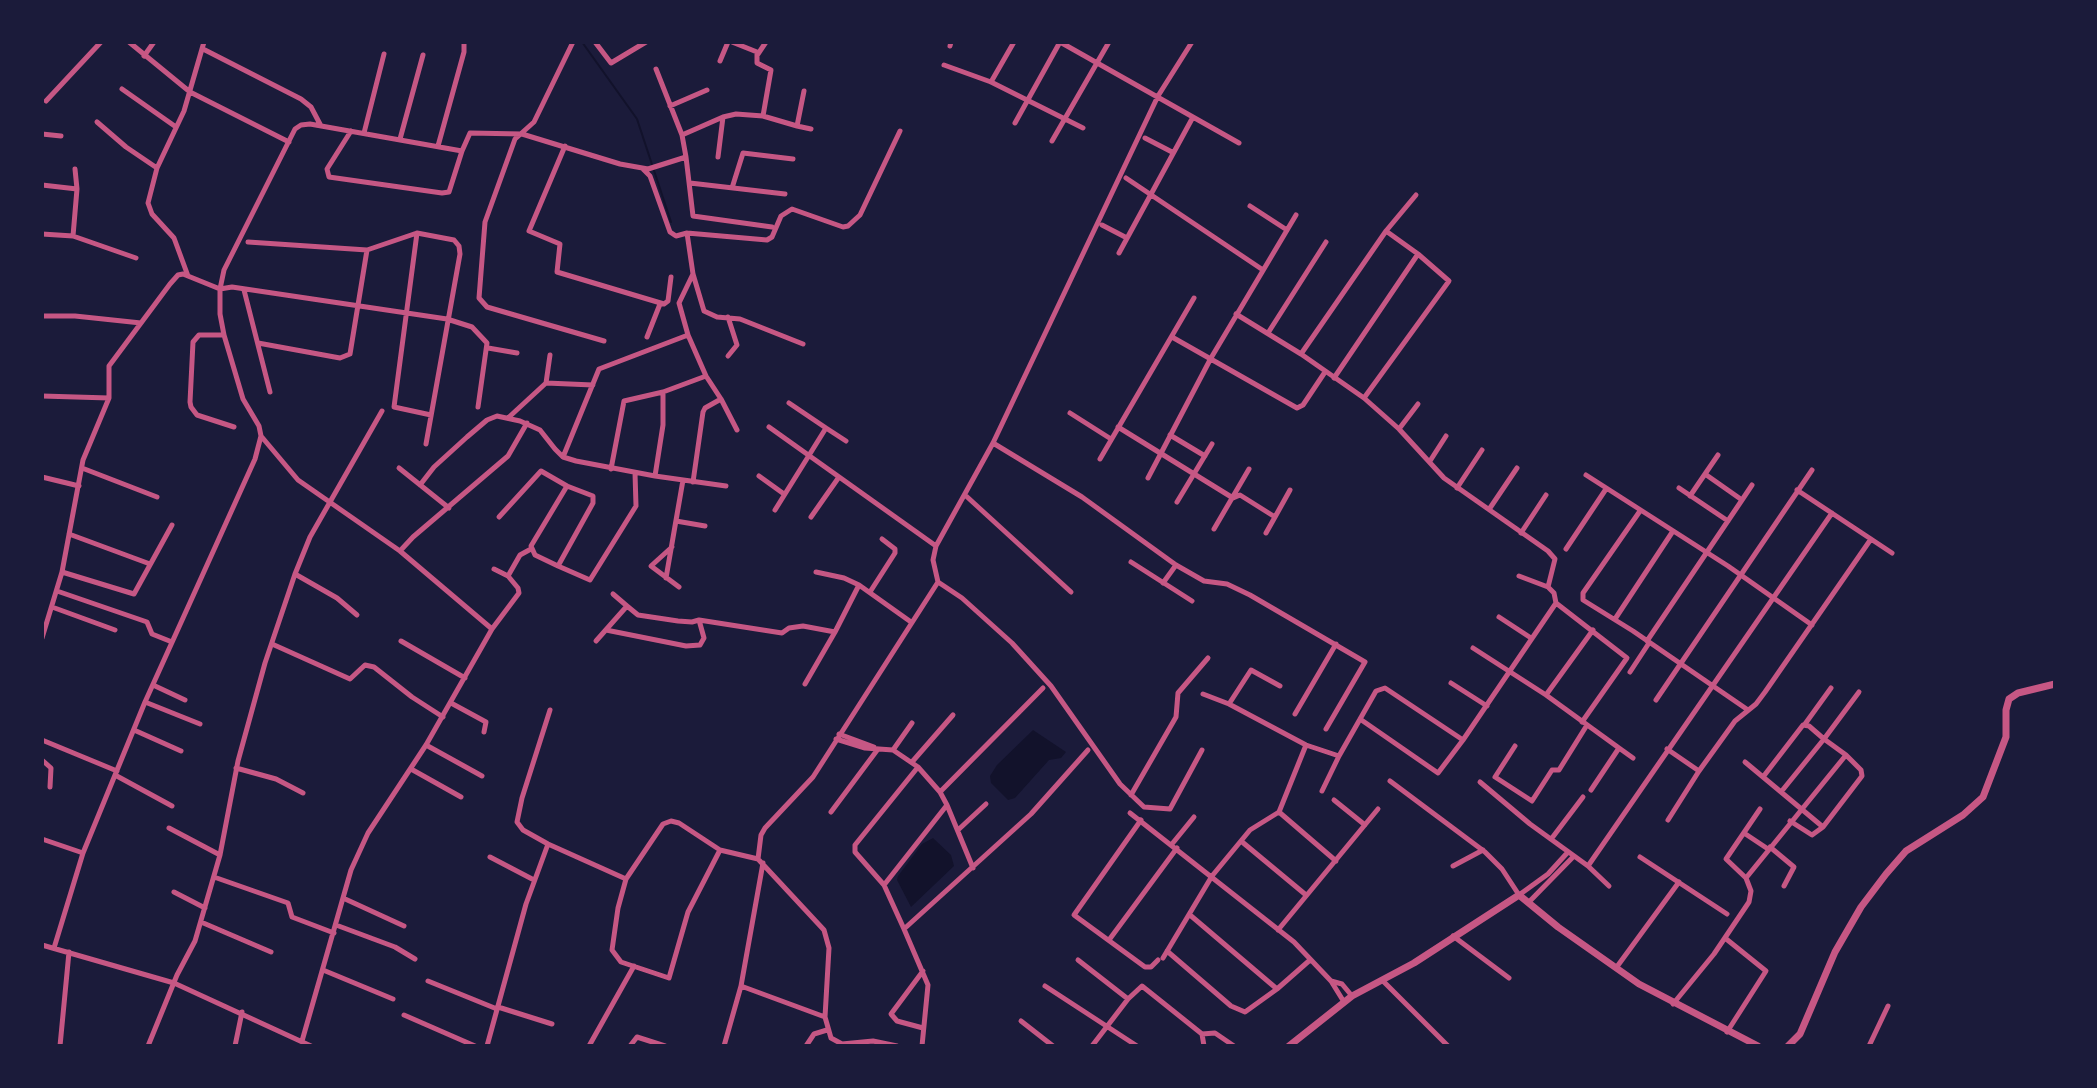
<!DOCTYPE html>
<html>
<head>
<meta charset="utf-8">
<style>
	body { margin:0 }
	#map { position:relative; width:2097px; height:1088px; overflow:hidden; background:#1b1b3a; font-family:"Varela Round",sans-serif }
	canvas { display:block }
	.frame { position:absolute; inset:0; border:44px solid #1b1b3a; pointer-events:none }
</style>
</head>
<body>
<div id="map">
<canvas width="2097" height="1088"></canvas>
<div class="frame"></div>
</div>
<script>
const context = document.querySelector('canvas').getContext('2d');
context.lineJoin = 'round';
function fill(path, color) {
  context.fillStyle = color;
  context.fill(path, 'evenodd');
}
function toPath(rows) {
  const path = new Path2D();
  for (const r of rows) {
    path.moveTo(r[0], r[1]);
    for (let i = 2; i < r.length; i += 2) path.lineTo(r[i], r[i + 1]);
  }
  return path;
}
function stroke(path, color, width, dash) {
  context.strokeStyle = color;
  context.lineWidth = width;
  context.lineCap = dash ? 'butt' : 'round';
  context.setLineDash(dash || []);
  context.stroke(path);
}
fill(toPath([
	[1033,730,1066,752,1061,758,1049,760,1015,798,1008,800,991,783,990,776,997,765],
	[933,838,951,855,954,866,911,907,897,880,898,876,922,844]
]), '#12122b');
stroke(toPath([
	[582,42,637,119,671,222]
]), '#12122b', 2);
stroke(toPath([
	[129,42,190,92,289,142],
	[573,42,534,122,515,139,485,222,479,298,487,307,604,341],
	[595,42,611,63,646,42],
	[732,42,757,52,757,63,771,70,763,116],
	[1060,42,1239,143],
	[1192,42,1158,96,993,443,936,546,933,560,938,582,962,598,1012,643,1051,686,1120,784,1144,807,1170,809,1202,750],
	[950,46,951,42],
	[203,49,301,99,311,107,321,126],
	[758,54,766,42],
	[144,56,154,42],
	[720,61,728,42],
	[944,65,991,82,1083,128],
	[656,69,682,135],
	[991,82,1014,42],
	[122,89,176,127],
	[46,101,101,42],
	[670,106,707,90],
	[97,122,126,147,157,168],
	[1015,123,1060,42],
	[797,126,811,129],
	[351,131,327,169,329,177,442,193,449,192,462,151],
	[364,133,384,54],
	[42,134,61,136],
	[1145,138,1172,152],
	[400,139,423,55],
	[1052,141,1109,42],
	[438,146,464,52,464,42],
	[565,146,529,231,560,244,557,272,664,304,668,301,671,277],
	[686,157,693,216,772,227],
	[718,157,723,117],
	[75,169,77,189],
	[643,169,650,176,670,232,676,236,687,233,693,274,704,311,717,317,740,319,803,344],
	[1126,178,1263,270],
	[690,183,785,194],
	[42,185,77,189,73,236],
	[732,188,743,153,793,159],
	[1250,206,1287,230],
	[1102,225,1127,238],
	[417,233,394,407,431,415],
	[687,233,767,240,772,237,781,216,792,209,843,227,848,226,860,215,900,131],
	[42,234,73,236,136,258],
	[248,242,367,250,417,233,454,240,459,246,460,254,426,444],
	[1119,253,1193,117],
	[188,276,174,238,152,214,148,203,157,168,184,111,204,42],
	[244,290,270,392],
	[1236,314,1301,354,1364,398,1399,429,1444,478,1548,551,1555,559,1548,587,1554,593,1556,603,1463,740,1385,688,1376,691,1339,756,1306,745,1229,704,1251,670,1280,686],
	[42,316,75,316,141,323,170,284,178,275,183,274,220,289,232,287,447,319,472,327,487,343,478,407],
	[1268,333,1326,242],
	[224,335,199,335,193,342,190,402,191,407,197,415,234,427],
	[688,335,706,376,721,399,705,408,703,412,693,482],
	[647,337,660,304],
	[1172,337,1297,408,1303,405,1325,372],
	[258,343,340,358,350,354,367,250],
	[488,348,517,353],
	[1301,354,1386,231,1416,195],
	[728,356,737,345,728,317],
	[1334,378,1418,254],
	[546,383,550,355],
	[663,392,706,376],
	[42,396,109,398],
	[1364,398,1449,281,1418,254,1386,231],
	[721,399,737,430],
	[1070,413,1111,439],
	[508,418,546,383,593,385],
	[769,427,936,546],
	[1118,427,1233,498,1240,495,1275,517,1290,490],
	[826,428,846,441],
	[1399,429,1418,404],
	[1170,435,1205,456],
	[261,436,298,480,400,551,492,629],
	[993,443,1082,497,1176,565,1204,581,1227,584,1250,595,1365,662,1326,729],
	[563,457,599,369,688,335,679,303,693,274],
	[1100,459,1194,298],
	[1430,461,1446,436],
	[82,468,157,497],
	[399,468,449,508],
	[611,469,624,401,663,392,663,425,655,476],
	[1705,474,1718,455],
	[1586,475,1728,566,1812,625],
	[759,476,784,494],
	[42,477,79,486],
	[1148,478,1211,358,1296,215],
	[420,485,434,467,467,437,487,420,497,416,520,421,540,430,555,449,563,457,576,461,655,476,726,486],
	[1457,488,1482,450],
	[1679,488,1728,521],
	[1797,490,1892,553],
	[965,495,1071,592],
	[1742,500,1752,485],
	[1177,502,1212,444],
	[1490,508,1517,468],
	[775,510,826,428,789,403],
	[1640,511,1583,593,1583,600,1633,631,1748,710],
	[499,517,541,471,567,486,593,496,593,503,558,566,590,580,636,506,635,473],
	[811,517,839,477],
	[676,521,705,526],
	[1214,529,1249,469],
	[1266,533,1275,517],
	[1521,533,1546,495],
	[69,534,150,564],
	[672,547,651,566,679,587],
	[1566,549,1606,489],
	[400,551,413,537,508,456,527,423],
	[1131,562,1192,601],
	[558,566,535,555,531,546,567,486],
	[62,572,134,594,172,525],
	[816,572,844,578,859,585,911,622],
	[295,574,337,598,357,615],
	[508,576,520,555,531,549],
	[1519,576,1548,587],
	[666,578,683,480],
	[1163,583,1176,565],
	[57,591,147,622,152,634,172,642],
	[870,592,895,553,895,549,882,539],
	[613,594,627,606],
	[1556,603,1627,658,1582,722],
	[52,607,115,630],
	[1499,617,1531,638],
	[1615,619,1673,531],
	[606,630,686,646,700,645,704,638,699,620,782,633,789,628,803,626,835,632,859,585],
	[42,638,62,572,83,460,109,398,109,366,141,323],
	[401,641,465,678],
	[596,641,627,606,638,615,678,621,692,622,699,620],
	[1647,641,1742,500,1705,474,1690,496],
	[272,644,350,679,365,665,374,667,412,697,443,717],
	[1473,648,1546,695,1619,748,1591,790],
	[1630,672,1649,643],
	[1451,683,1487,706],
	[805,684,835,632],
	[153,685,185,700],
	[1203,694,1229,704],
	[1546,695,1593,630],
	[1656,700,1812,470],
	[145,702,200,724],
	[451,703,486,722,484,732],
	[550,710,522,798,517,822,523,830,548,844,626,879],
	[1295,714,1336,644],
	[1360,719,1438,773,1463,740],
	[1805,724,1831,688],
	[134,730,181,751],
	[839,734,874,747],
	[836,739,865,748,893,750,918,767,940,792,947,805,973,868],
	[42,740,117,771],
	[426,745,482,776],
	[1515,746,1495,777,1532,801,1552,770,1559,770,1587,725],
	[1619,748,1633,758],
	[1667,749,1699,771],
	[893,750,912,723],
	[42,760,51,768,50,787],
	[912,762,953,715],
	[1745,762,1823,827],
	[236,768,276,779,303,793],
	[411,769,461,797],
	[115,775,172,806],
	[1763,777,1803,725,1809,726,1824,739,1859,692],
	[1390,781,1485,852,1502,869,1519,895,1548,874,1568,852],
	[1480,782,1530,824,1588,866,1832,513],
	[1322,791,1339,756],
	[940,792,1043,688],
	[1131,795,1176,717,1178,693,1208,658],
	[1334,800,1365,825],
	[831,812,878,749],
	[1279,812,1336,861],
	[1130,813,1294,942,1331,981,1344,1002],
	[1141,820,1074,915,1145,967,1151,967,1158,960],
	[1668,820,1699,771,1735,721,1756,704,1765,692,1871,539],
	[1790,821,1812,835,1823,827,1862,776,1861,770,1846,755],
	[169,828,220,855],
	[958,830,986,804],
	[1744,833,1768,849],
	[1552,838,1583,797],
	[42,839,83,853],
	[1241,841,1306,895],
	[1172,844,1194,817],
	[1770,847,1794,867,1784,886],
	[720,850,688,912,669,978,621,962,612,950,618,908,626,879,663,824,671,821,679,823,720,850,758,859],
	[490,857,534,880],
	[1640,857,1727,914],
	[1453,866,1483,850],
	[1588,866,1609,886],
	[214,877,288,903,292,917,334,933],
	[1746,878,1726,859,1760,809],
	[884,885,855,852,855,845,918,767],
	[174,892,205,908],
	[343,898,404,926],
	[1528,903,1573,857],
	[1190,915,1277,989],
	[201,922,271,952],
	[336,925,395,947,415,959],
	[904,929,884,885,947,805],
	[1278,930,1378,809],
	[1453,936,1509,978],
	[1725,938,1766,971,1727,1032],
	[1109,940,1177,848],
	[42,945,174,983,311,1046],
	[54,948,83,853,145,702,255,459,261,436,259,426,243,399,224,335,220,314,220,289,224,270,295,129,301,125,310,124,462,151,470,133,522,134,620,164,648,169,686,157,682,135,723,117,736,114,763,116,797,126,804,91],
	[1167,951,1231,1006,1245,1012,1277,989,1310,960],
	[1163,958,1212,876,1250,830,1279,812,1306,745],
	[1078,960,1128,999],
	[1616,968,1679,882],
	[323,970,393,999],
	[923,971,891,1014,897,1021,923,1028],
	[1382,980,1448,1046],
	[428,981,497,1009],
	[1331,981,1342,984,1352,996],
	[741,986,825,1017],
	[1045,986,1137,1046],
	[1673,1004,1714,954,1749,902,1751,891,1746,878,1846,755,1824,739,1781,792],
	[498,1007,552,1024],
	[404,1015,475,1046],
	[1021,1021,1053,1046],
	[1202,1034,1215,1033,1234,1046],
	[302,1041,351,870,368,833,426,745,492,629,519,593,518,588,508,576,494,569],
	[60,1046,69,952],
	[148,1046,177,975,195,941,220,855,238,761,265,663,295,574,310,537,382,411],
	[235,1046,242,1012],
	[487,1046,526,904,548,844],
	[589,1046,634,966],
	[630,1046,637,1037,665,1046],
	[724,1046,741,986,763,863],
	[806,1046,814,1034,827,1030],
	[897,1046,873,1041,842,1044,831,1038,825,1017,829,948,824,930,758,859,761,835,765,828,813,777,938,582],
	[922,1046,928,985,904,929,1031,814,1088,750],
	[1092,1046,1128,999,1142,986,1202,1034,1204,1046],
	[1869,1046,1888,1006]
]), '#c65784', 5);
stroke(toPath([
	[1289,1046,1352,996,1414,963,1519,895,1558,927,1639,984,1758,1046],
	[1788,1046,1800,1034,1835,952,1861,907,1886,874,1906,851,1963,815,1983,797,2006,737,2006,710,2009,699,2018,693,2055,684]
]), '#c65784', 7);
</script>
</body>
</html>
